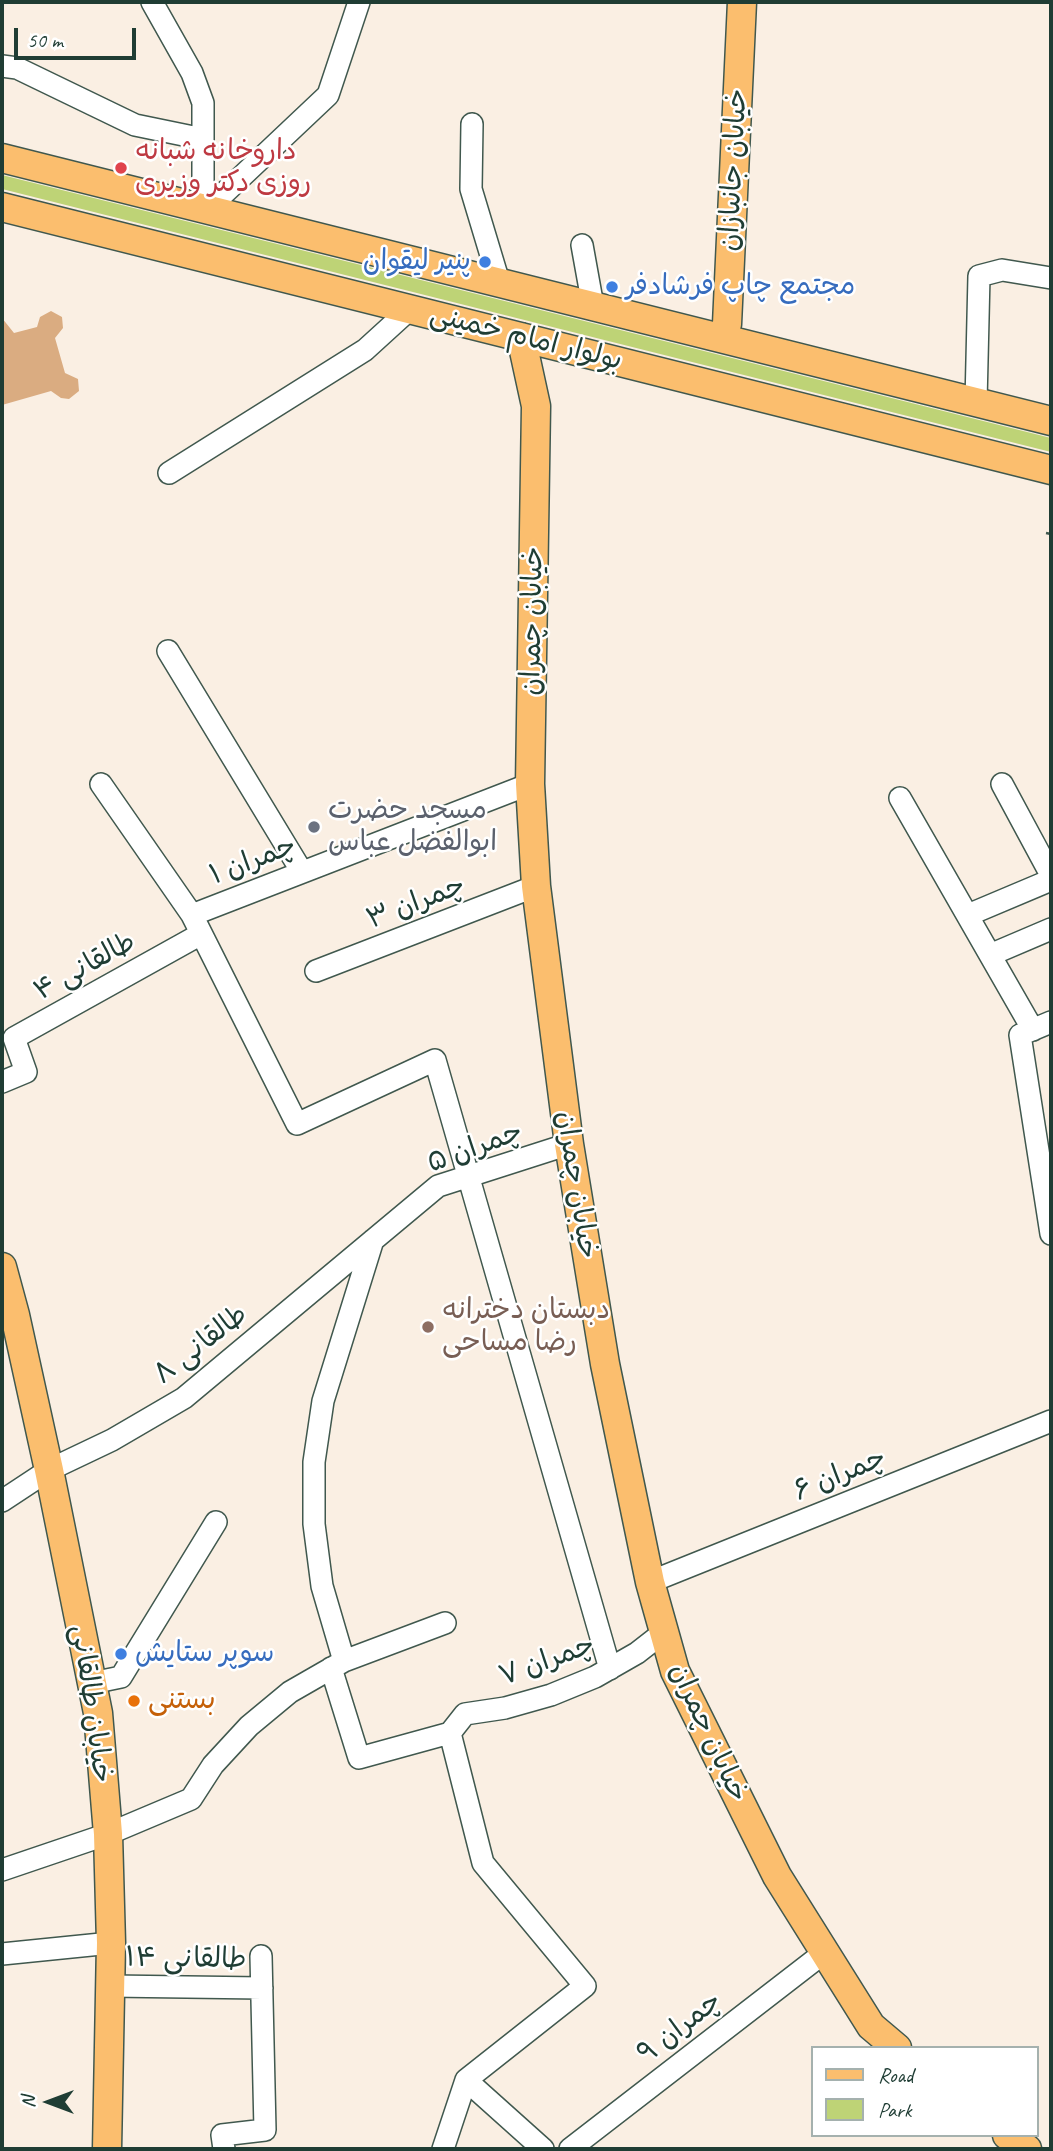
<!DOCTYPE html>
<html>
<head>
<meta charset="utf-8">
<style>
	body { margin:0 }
	#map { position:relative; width:1053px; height:2151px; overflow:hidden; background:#faefe3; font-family:Caveat,sans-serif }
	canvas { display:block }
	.frame { position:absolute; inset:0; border:4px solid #1f3d34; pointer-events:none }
	.legend { position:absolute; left:811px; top:2046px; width:228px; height:91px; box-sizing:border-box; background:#fff; border:2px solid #a5b1ae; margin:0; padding:9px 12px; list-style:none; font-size:21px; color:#1f3d34 }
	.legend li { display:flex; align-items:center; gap:14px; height:35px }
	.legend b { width:35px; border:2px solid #a5b1ae }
	.north { position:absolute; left:14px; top:2067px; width:70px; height:70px; -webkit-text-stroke:5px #fff; paint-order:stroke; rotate:270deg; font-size:19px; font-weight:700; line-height:28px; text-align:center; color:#1f3d34 }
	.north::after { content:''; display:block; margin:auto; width:24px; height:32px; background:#1f3d34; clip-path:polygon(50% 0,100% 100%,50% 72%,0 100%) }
	.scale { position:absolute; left:14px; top:28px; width:122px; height:32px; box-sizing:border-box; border:4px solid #1f3d34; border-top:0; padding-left:9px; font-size:21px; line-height:24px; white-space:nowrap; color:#1f3d34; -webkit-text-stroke:5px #fff; paint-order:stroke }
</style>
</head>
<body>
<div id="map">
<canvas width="1053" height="2151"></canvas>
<div class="frame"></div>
<ul class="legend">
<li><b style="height:9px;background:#fbbe6e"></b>Road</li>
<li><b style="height:19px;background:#bed376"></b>Park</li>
</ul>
<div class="north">N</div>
<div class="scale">50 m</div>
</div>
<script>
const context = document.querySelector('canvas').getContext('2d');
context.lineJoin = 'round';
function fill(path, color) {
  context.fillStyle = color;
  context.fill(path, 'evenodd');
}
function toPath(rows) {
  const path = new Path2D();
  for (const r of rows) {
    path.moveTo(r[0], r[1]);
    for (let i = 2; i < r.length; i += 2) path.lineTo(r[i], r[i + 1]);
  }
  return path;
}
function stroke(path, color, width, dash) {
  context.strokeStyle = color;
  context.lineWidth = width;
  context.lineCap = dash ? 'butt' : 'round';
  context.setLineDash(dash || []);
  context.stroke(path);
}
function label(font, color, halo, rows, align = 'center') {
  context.font = font + ' Caveat,"Playpen Sans Arabic",sans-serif';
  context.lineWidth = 5;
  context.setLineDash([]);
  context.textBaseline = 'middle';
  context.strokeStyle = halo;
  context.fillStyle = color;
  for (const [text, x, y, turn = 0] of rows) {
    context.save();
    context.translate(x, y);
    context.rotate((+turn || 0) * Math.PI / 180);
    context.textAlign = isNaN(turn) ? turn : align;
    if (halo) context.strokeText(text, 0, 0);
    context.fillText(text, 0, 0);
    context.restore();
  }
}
fill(toPath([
	[2,175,1051,438,1051,452,2,189]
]), '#bed376');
fill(toPath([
	[51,311,62,317,63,328,55,338,65,373,78,379,79,391,69,399,61,398,51,391,2,405,2,318,14,333,37,327,40,317]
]), '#daac81');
const minor = toPath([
	[152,2,192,73,203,103,203,193,199,207],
	[2,66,17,68,135,125,203,139],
	[472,124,471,189,499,282],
	[216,212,220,197,328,95,359,2],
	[582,245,593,306],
	[976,402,979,276,1002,270,1051,278],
	[169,473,365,350,410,309],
	[168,651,302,872],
	[101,784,192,915,297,1124,435,1060,610,1669],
	[1002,784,1051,875],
	[900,798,1033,1030],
	[192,915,530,784],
	[968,915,1051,880],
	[990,955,1051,929],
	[316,971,536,886],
	[1051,1022,1020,1035,1051,1234],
	[2,1082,26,1072,14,1038,201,934],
	[2,1501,49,1470,112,1440,184,1398,438,1186,569,1144],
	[650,1582,1051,1421],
	[344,1661,322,1586,314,1524,314,1462,323,1401,373,1240],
	[331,1668,359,1758,450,1733],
	[92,1683,121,1677,216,1522],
	[450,1733,465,1714,505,1708,551,1695,595,1677,637,1653,664,1632],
	[2,1870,108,1834,191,1799,213,1765,249,1726,290,1692,344,1661,445,1623],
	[2,1954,111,1943],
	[110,1986,262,1988],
	[466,2080,543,2149],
	[224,2149,222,2135,265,2130,261,1956],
	[443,2149,466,2080,585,1986,483,1863,450,1733],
	[570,2149,825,1952]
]);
const major = toPath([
	[2,158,1051,421],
	[2,207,1051,470],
	[521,337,536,406,530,784,536,886,569,1144,605,1364,650,1582,675,1671,777,1876,871,2026,897,2048],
	[723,338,727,324,742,2],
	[2,1267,15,1315,49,1470,98,1713,108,1834,111,1943,107,2149],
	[1007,2135,1027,2149]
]);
stroke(minor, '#40584e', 24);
stroke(major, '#40584e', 31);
stroke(toPath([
	[1046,533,1051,534]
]), '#40584e', 2.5, [5, 5]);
stroke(minor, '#fff', 21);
stroke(major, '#fbbe6e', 28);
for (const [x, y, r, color] of [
	[121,168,7,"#e0444e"],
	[485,262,7,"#3f7fe0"],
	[612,287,7,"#3f7fe0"],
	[314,827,7,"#6b7280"],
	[428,1327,7,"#8d6e63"],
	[121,1654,7,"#3f7fe0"],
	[134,1701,7,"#e8710a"]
]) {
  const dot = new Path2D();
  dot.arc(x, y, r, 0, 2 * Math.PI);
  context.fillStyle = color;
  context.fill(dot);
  stroke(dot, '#fff', 2.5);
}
label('28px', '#be3a42', '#fff', [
	["داروخانه شبانه",135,152],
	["روزی دکتر وزیری",135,184]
], 'left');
label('28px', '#1f3d34', '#fff', [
	["خیابان جانبازان",734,170,-87],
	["بولوار امام خمینی",526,338,14],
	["خیابان چمران",533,621,-89],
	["چمران ۱",253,861,-21],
	["چمران ۳",416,903,-21],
	["طالقانی ۴",85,967,-29],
	["چمران ۵",475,1148,-20],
	["خیابان چمران",576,1185,81],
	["طالقانی ۸",201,1345,-38],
	["چمران ۶",840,1475,-22],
	["چمران ۷",547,1661,-20],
	["خیابان طالقانی",91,1704,82],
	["خیابان چمران",708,1733,65],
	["طالقانی ۱۴",186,1959,1],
	["چمران ۹",680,2028,-38]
]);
label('28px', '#366cbe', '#fff', [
	["پنیر لیقوان",471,262,"right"],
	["مجتمع چاپ فرشادفر",626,287],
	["سوپر ستایش",135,1654]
], 'left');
label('28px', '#5b616d', '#fff', [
	["مسجد حضرت",328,811],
	["ابوالفضل عباس",328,843]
], 'left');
label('28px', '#785e54', '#fff', [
	["دبستان دخترانه",442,1311],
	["رضا مساحی",442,1343]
], 'left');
label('28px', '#c56008', '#fff', [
	["بستنی",148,1701]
], 'left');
</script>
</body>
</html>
